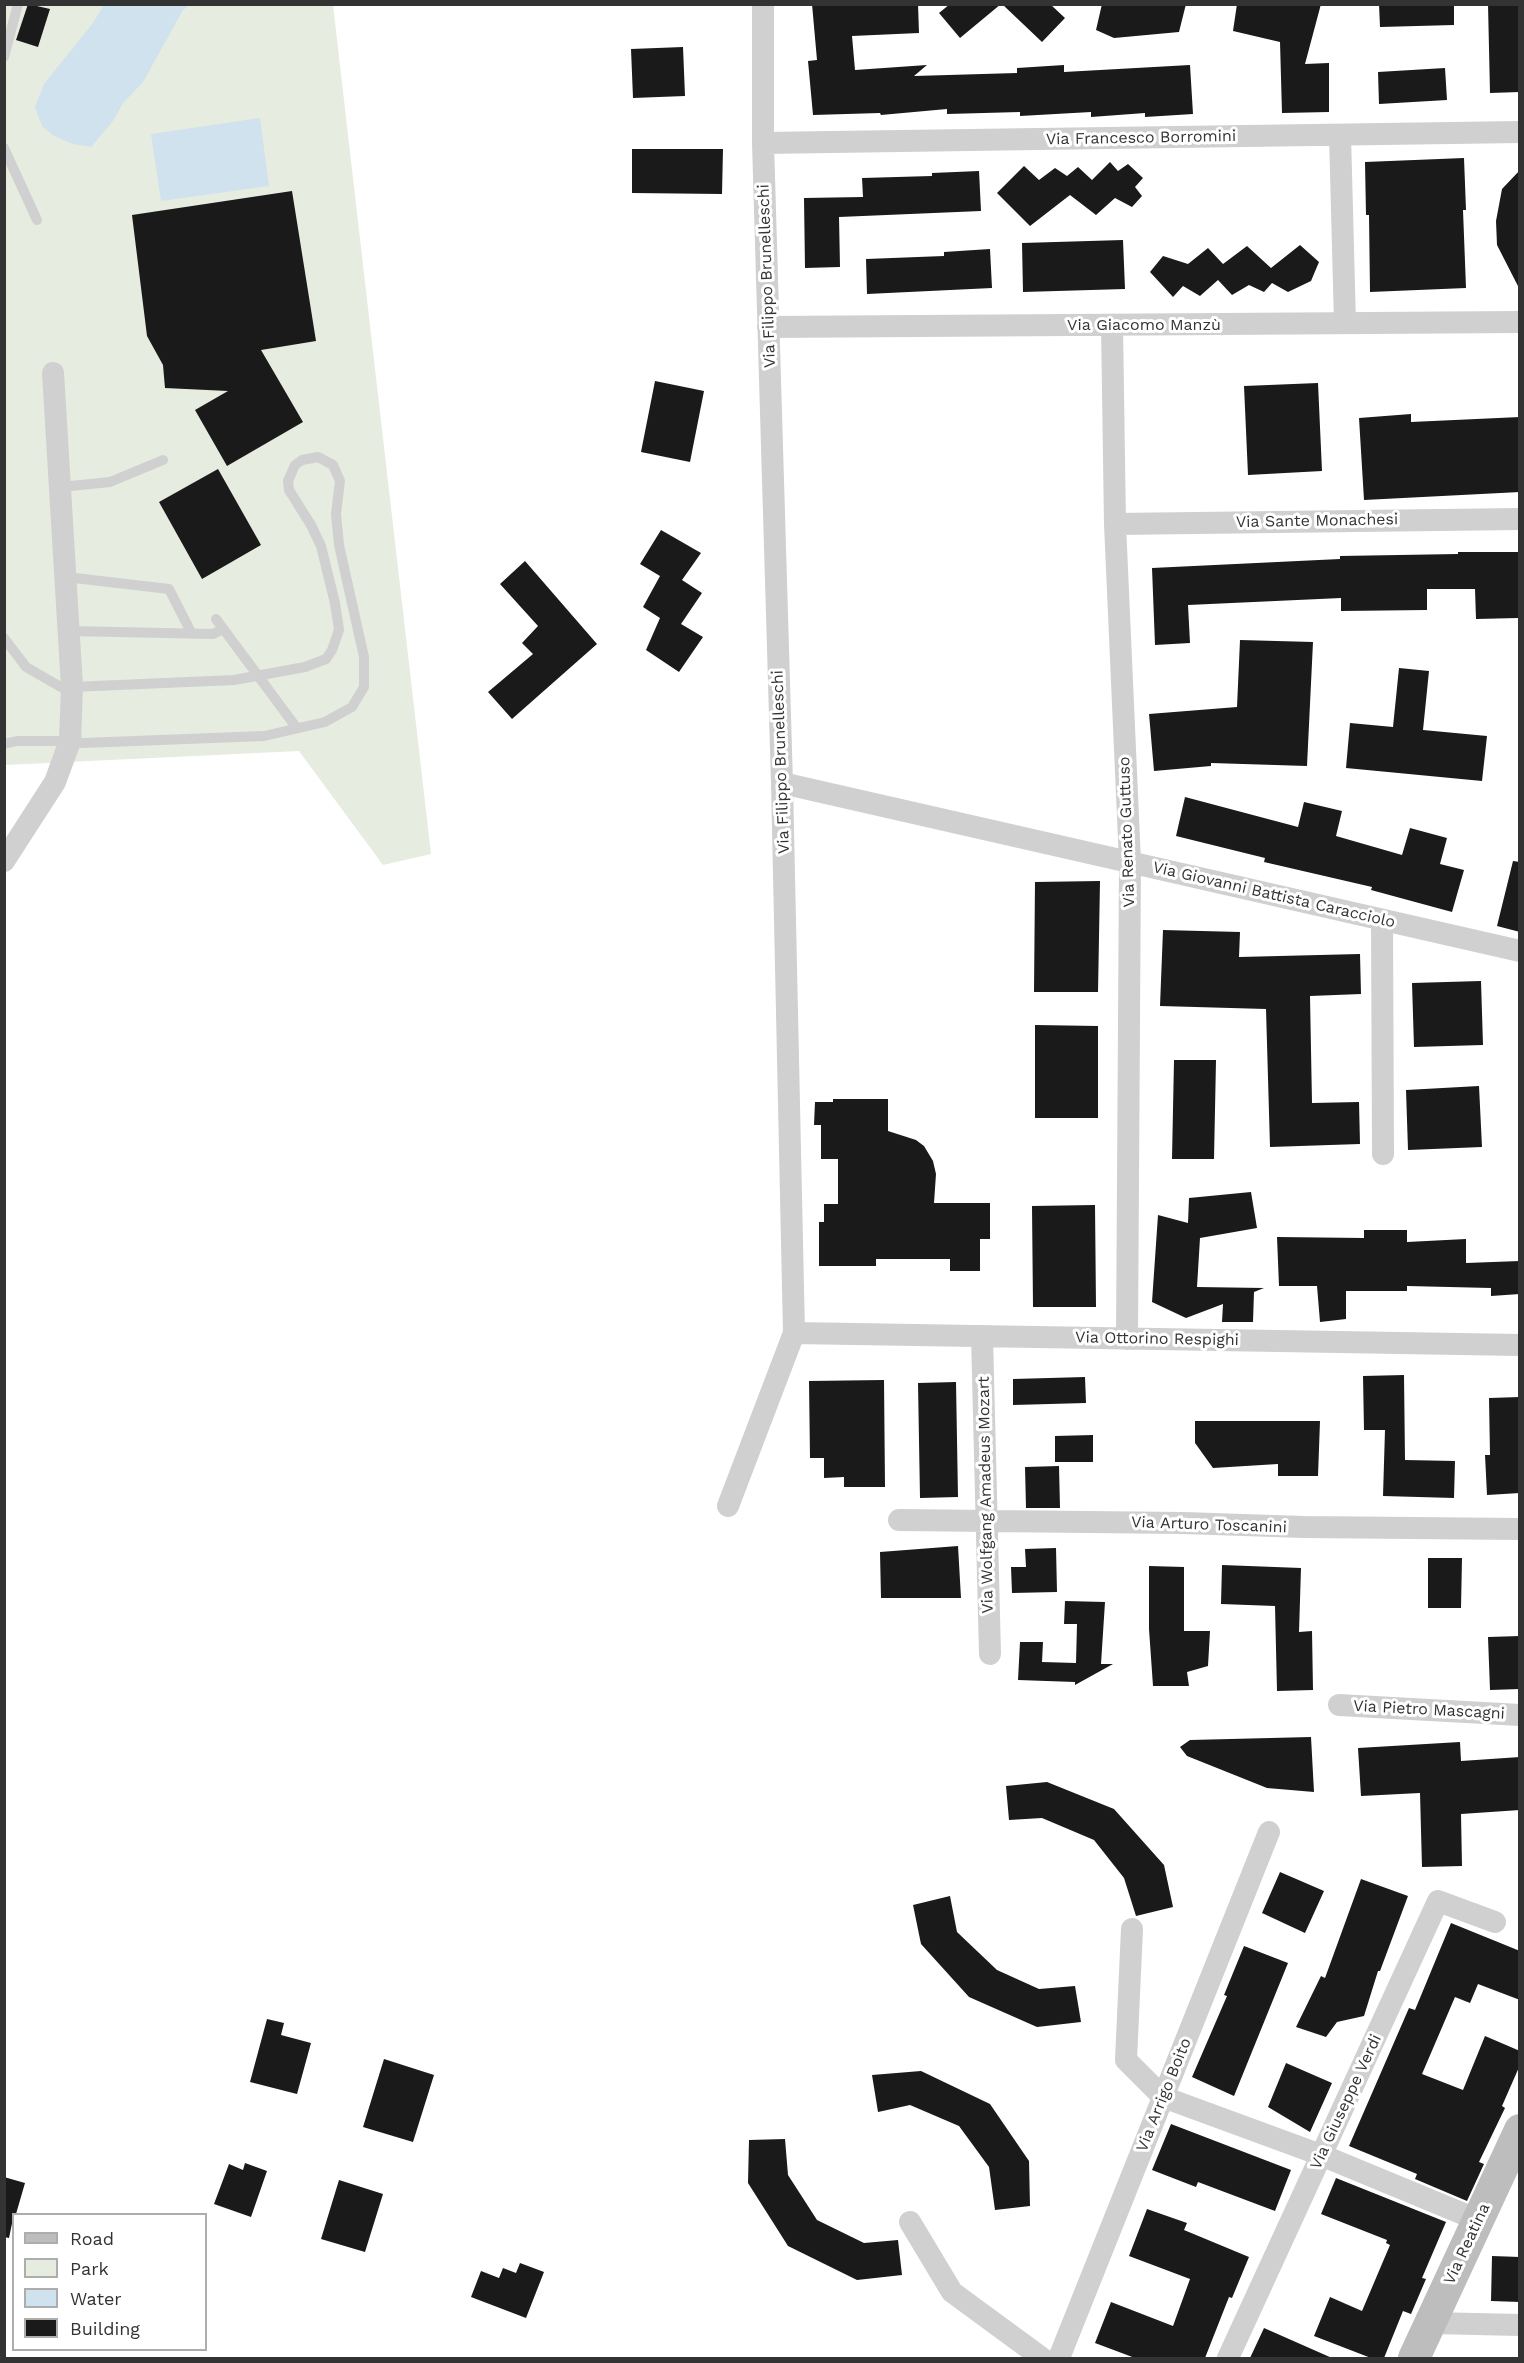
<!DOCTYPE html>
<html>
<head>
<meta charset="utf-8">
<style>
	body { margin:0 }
	#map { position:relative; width:1524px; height:2363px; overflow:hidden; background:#fff; font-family:"Work Sans",sans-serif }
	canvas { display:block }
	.frame { position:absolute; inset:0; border:6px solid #333; pointer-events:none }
	.legend { position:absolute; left:12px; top:2213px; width:195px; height:138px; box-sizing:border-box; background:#fff; border:2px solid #adadad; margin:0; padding:8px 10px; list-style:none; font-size:18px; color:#333 }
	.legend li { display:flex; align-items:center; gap:12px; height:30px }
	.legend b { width:30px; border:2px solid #adadad }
</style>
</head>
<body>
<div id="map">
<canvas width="1524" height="2363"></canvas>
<div class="frame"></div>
<ul class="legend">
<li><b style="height:8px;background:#bdbdbd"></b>Road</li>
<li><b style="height:16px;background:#e6ecdf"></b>Park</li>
<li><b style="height:16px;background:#cfe2ee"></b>Water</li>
<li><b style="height:16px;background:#1a1a1a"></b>Building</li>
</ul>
</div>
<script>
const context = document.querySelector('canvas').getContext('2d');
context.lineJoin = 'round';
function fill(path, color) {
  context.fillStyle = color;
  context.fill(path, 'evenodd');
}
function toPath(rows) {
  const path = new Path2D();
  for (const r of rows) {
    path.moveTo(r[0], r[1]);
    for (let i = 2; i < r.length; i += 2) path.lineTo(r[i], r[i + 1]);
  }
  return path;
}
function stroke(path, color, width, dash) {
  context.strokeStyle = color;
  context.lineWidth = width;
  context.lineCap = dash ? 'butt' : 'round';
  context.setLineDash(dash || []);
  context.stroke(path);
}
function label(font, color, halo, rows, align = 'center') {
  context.font = font + ' "Work Sans",sans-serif';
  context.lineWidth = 6;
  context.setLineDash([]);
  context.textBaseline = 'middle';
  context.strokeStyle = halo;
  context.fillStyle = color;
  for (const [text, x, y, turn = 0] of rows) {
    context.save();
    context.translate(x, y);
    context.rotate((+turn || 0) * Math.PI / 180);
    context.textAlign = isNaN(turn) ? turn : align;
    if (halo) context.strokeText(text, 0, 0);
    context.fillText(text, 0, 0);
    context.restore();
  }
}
fill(toPath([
	[5,5,333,5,431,854,383,865,299,751,5,765]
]), '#e6ecdf');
fill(toPath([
	[104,5,190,5,183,10,143,82,123,103,113,121,91,147,73,144,54,136,42,126,35,107,44,84,93,23],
	[260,118,269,186,161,201,151,134]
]), '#cfe2ee');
fill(toPath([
	[28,4,50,9,38,47,16,40],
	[812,4,918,4,919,33,852,36,855,70,927,65,914,76,1017,73,1017,68,1064,65,1064,72,1190,65,1193,114,1145,117,1145,113,1091,117,1091,112,1020,116,1020,112,947,114,947,109,881,115,880,113,813,115,808,61,817,60],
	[950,4,1001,4,960,38,939,13],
	[1002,4,1050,4,1065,18,1042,42],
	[1102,4,1186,4,1179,32,1114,38,1096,30],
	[1237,4,1321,4,1305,64,1329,63,1329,112,1282,113,1280,42,1233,31],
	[1379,4,1454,4,1454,25,1380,27],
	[1488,4,1520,4,1520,92,1490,93],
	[683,47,685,96,633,98,631,49],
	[1445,68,1447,100,1379,104,1378,72],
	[632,149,723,149,722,194,632,193],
	[1464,158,1466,210,1463,210,1466,288,1370,292,1369,215,1366,215,1365,162],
	[1110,162,1118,171,1128,164,1143,178,1135,187,1142,196,1132,207,1115,198,1096,215,1070,195,1030,226,997,193,1024,166,1039,180,1055,168,1067,176,1078,167,1092,180],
	[1520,170,1520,290,1497,245,1496,221,1502,189],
	[979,171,981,211,839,217,840,267,805,268,804,198,863,197,862,178,932,176,932,173],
	[292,191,316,341,261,350,303,422,227,466,195,410,228,391,165,388,163,365,147,336,132,215],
	[1123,240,1125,289,1023,292,1022,243],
	[1300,245,1319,262,1311,281,1288,292,1272,283,1264,292,1249,285,1232,295,1218,280,1200,296,1183,286,1173,297,1150,272,1163,256,1188,264,1208,248,1223,264,1247,246,1271,268],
	[990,249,992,288,867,294,866,259,944,256,944,252],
	[655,381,704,391,690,462,641,452],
	[1318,383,1322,471,1248,475,1244,386],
	[1411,414,1411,422,1520,417,1520,492,1364,500,1359,418],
	[218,469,261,545,202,579,159,502],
	[661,530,701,553,682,580,702,593,681,624,703,637,679,672,646,650,660,618,643,607,660,576,640,564],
	[1458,552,1520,552,1518,618,1476,619,1475,589,1427,589,1427,610,1341,611,1341,598,1188,605,1190,643,1155,645,1152,568,1340,559,1340,556,1458,554],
	[525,561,597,644,512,719,488,692,533,654,522,643,538,626,500,584],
	[1240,640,1313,642,1307,766,1211,763,1211,766,1154,771,1149,714,1237,707],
	[1399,668,1429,671,1423,730,1487,736,1482,781,1346,768,1350,723,1393,727],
	[1185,797,1298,827,1304,802,1342,811,1336,836,1402,855,1410,828,1447,838,1440,864,1464,870,1452,912,1371,890,1372,887,1264,862,1265,858,1176,836],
	[1513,861,1520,862,1520,932,1497,926],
	[1100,881,1098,992,1034,992,1035,882],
	[1163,930,1240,932,1239,957,1360,954,1361,994,1310,996,1312,1103,1359,1102,1360,1144,1270,1147,1266,1009,1160,1006],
	[1481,981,1483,1045,1414,1047,1412,983],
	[1035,1025,1098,1026,1098,1118,1035,1118],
	[1174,1060,1216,1060,1214,1159,1172,1159],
	[1479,1086,1482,1147,1408,1150,1406,1090],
	[833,1099,888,1099,888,1131,916,1140,924,1146,933,1161,936,1174,934,1203,990,1203,990,1239,980,1239,980,1271,950,1271,950,1259,876,1259,876,1266,819,1266,819,1222,824,1222,824,1204,838,1204,838,1159,821,1159,821,1125,814,1125,815,1102,833,1102],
	[1251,1192,1257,1228,1200,1238,1197,1287,1264,1288,1254,1292,1253,1322,1222,1322,1223,1304,1186,1318,1152,1302,1158,1215,1188,1223,1189,1198],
	[1095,1205,1096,1307,1033,1307,1032,1206],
	[1364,1230,1407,1230,1407,1242,1466,1239,1466,1263,1520,1261,1520,1294,1491,1296,1491,1288,1407,1286,1407,1291,1346,1291,1346,1319,1320,1322,1317,1286,1279,1286,1277,1237,1364,1238],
	[1404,1375,1405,1460,1455,1461,1454,1498,1383,1496,1385,1430,1364,1430,1363,1376],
	[1085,1377,1086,1403,1013,1405,1013,1379],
	[884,1380,885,1487,844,1487,844,1477,824,1478,824,1458,810,1458,809,1381],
	[956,1382,958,1497,920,1498,918,1383],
	[1520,1397,1520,1493,1487,1495,1485,1455,1490,1455,1489,1398],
	[1195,1421,1320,1421,1318,1476,1278,1476,1278,1464,1213,1468,1195,1443],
	[1093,1435,1093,1462,1055,1462,1055,1436],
	[1059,1466,1060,1508,1026,1508,1025,1467],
	[958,1546,961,1598,881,1598,880,1552],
	[1056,1548,1057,1592,1012,1593,1011,1567,1026,1567,1025,1549],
	[1428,1558,1462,1558,1461,1608,1428,1608],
	[1222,1565,1301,1568,1299,1632,1312,1631,1313,1690,1277,1691,1275,1606,1221,1604],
	[1149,1566,1184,1567,1184,1631,1210,1631,1208,1666,1187,1672,1189,1686,1153,1686,1149,1629],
	[1065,1601,1105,1602,1101,1664,1113,1664,1075,1685,1075,1682,1018,1680,1020,1642,1043,1642,1042,1662,1076,1663,1077,1624,1064,1624],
	[1520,1636,1520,1689,1490,1690,1488,1637],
	[1311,1737,1314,1792,1267,1788,1187,1756,1180,1747,1190,1740],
	[1460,1742,1461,1761,1520,1757,1520,1810,1461,1814,1462,1866,1422,1867,1420,1793,1361,1796,1358,1748],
	[1047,1782,1114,1809,1164,1865,1173,1907,1136,1916,1124,1878,1094,1840,1042,1818,1009,1820,1006,1786],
	[1280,1872,1324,1891,1305,1933,1262,1913],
	[1361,1879,1408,1896,1380,1971,1378,1971,1364,2016,1337,2022,1326,2037,1296,2027,1321,1976,1325,1978],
	[950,1896,957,1932,997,1970,1039,1989,1075,1986,1081,2022,1037,2027,969,1997,921,1944,913,1905],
	[1451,1923,1520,1951,1520,2000,1478,1984,1470,2003,1455,1997,1422,2074,1463,2090,1485,2036,1520,2051,1520,2065,1502,2106,1505,2108,1479,2162,1484,2164,1467,2201,1415,2179,1417,2174,1349,2146,1409,2008,1415,2010],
	[1244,1946,1288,1963,1234,2096,1192,2077,1227,1996,1224,1995],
	[267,2019,284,2023,281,2035,311,2043,297,2094,250,2082],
	[384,2059,434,2075,413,2142,363,2127],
	[1286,2063,1332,2083,1310,2132,1268,2107],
	[921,2071,990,2104,1029,2161,1030,2206,995,2210,989,2167,959,2126,910,2105,878,2112,872,2075],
	[1171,2124,1291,2170,1275,2211,1198,2182,1196,2187,1152,2170],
	[785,2139,788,2175,817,2220,864,2243,898,2240,902,2275,857,2280,788,2246,748,2183,749,2140],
	[245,2163,267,2171,251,2217,214,2204,229,2164,243,2170],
	[4,2177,25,2183,16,2214,14,2214,9,2238,4,2237],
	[1336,2178,1446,2222,1422,2278,1426,2279,1411,2314,1403,2311,1384,2358,1371,2358,1314,2336,1330,2297,1362,2311,1390,2245,1386,2243,1387,2240,1321,2214],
	[339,2180,383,2194,365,2252,321,2239],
	[1147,2209,1187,2223,1184,2230,1249,2257,1232,2298,1229,2297,1205,2358,1135,2358,1095,2343,1111,2302,1173,2326,1190,2279,1129,2256],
	[1492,2256,1520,2257,1520,2302,1491,2301],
	[520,2263,544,2272,526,2318,471,2297,481,2271,499,2278,503,2268,516,2273],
	[1264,2328,1332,2358,1250,2358]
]), '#1a1a1a');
stroke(toPath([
	[4,57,18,4],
	[4,148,37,220],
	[61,487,110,482,163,460],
	[66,577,169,589,192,634],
	[216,619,296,727],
	[69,631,213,634,223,629],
	[4,638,26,667,73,694],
	[4,744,17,741,70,741,83,743,264,736,325,722,352,707,364,687,364,657,339,545,336,514,340,481,333,465,318,457,302,460,295,465,288,481,289,490,311,525,321,546,335,603,339,630,332,650,326,659,305,667,234,680,72,687]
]), '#d0d0d0', 10);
stroke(toPath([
	[1340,135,1345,323],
	[763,143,1520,132],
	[1112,325,1115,524,1130,862,1127,1339],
	[768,327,1520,322],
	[1115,524,1520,519],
	[782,783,1520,951],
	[4,861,55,782,70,741,72,687,53,373],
	[1382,920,1383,1154],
	[794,1333,1520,1345],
	[982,1336,990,1654],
	[728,1506,794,1333,782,783,763,143,763,4],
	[899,1520,1183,1523,1304,1527,1520,1529],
	[1339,1705,1520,1715],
	[1132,1929,1126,2060,1163,2097,1321,2155,1478,2220],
	[910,2222,952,2292,1042,2358],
	[1431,2323,1520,2325],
	[1059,2358,1269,1832],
	[1228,2358,1438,1901,1495,1922]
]), '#d0d0d0', 22);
stroke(toPath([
	[1414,2358,1520,2130]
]), '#bdbdbd', 32);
label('16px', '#333', '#fff', [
	["Via Francesco Borromini",1141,138,-1],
	["Via Filippo Brunelleschi",767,276,-92],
	["Via Giacomo Manzù",1144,325],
	["Via Sante Monachesi",1317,521,-1],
	["Via Filippo Brunelleschi",781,762,-92],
	["Via Renato Guttuso",1127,832,-92],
	["Via Giovanni Battista Caracciolo",1274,895,13],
	["Via Ottorino Respighi",1157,1339,1],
	["Via Wolfgang Amadeus Mozart",986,1495,-91],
	["Via Arturo Toscanini",1209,1525,2],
	["Via Pietro Mascagni",1429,1710,3],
	["Via Arrigo Boito",1164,2095,-68],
	["Via Giuseppe Verdi",1346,2102,-65],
	["Via Reatina",1467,2244,-65]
]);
</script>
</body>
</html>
